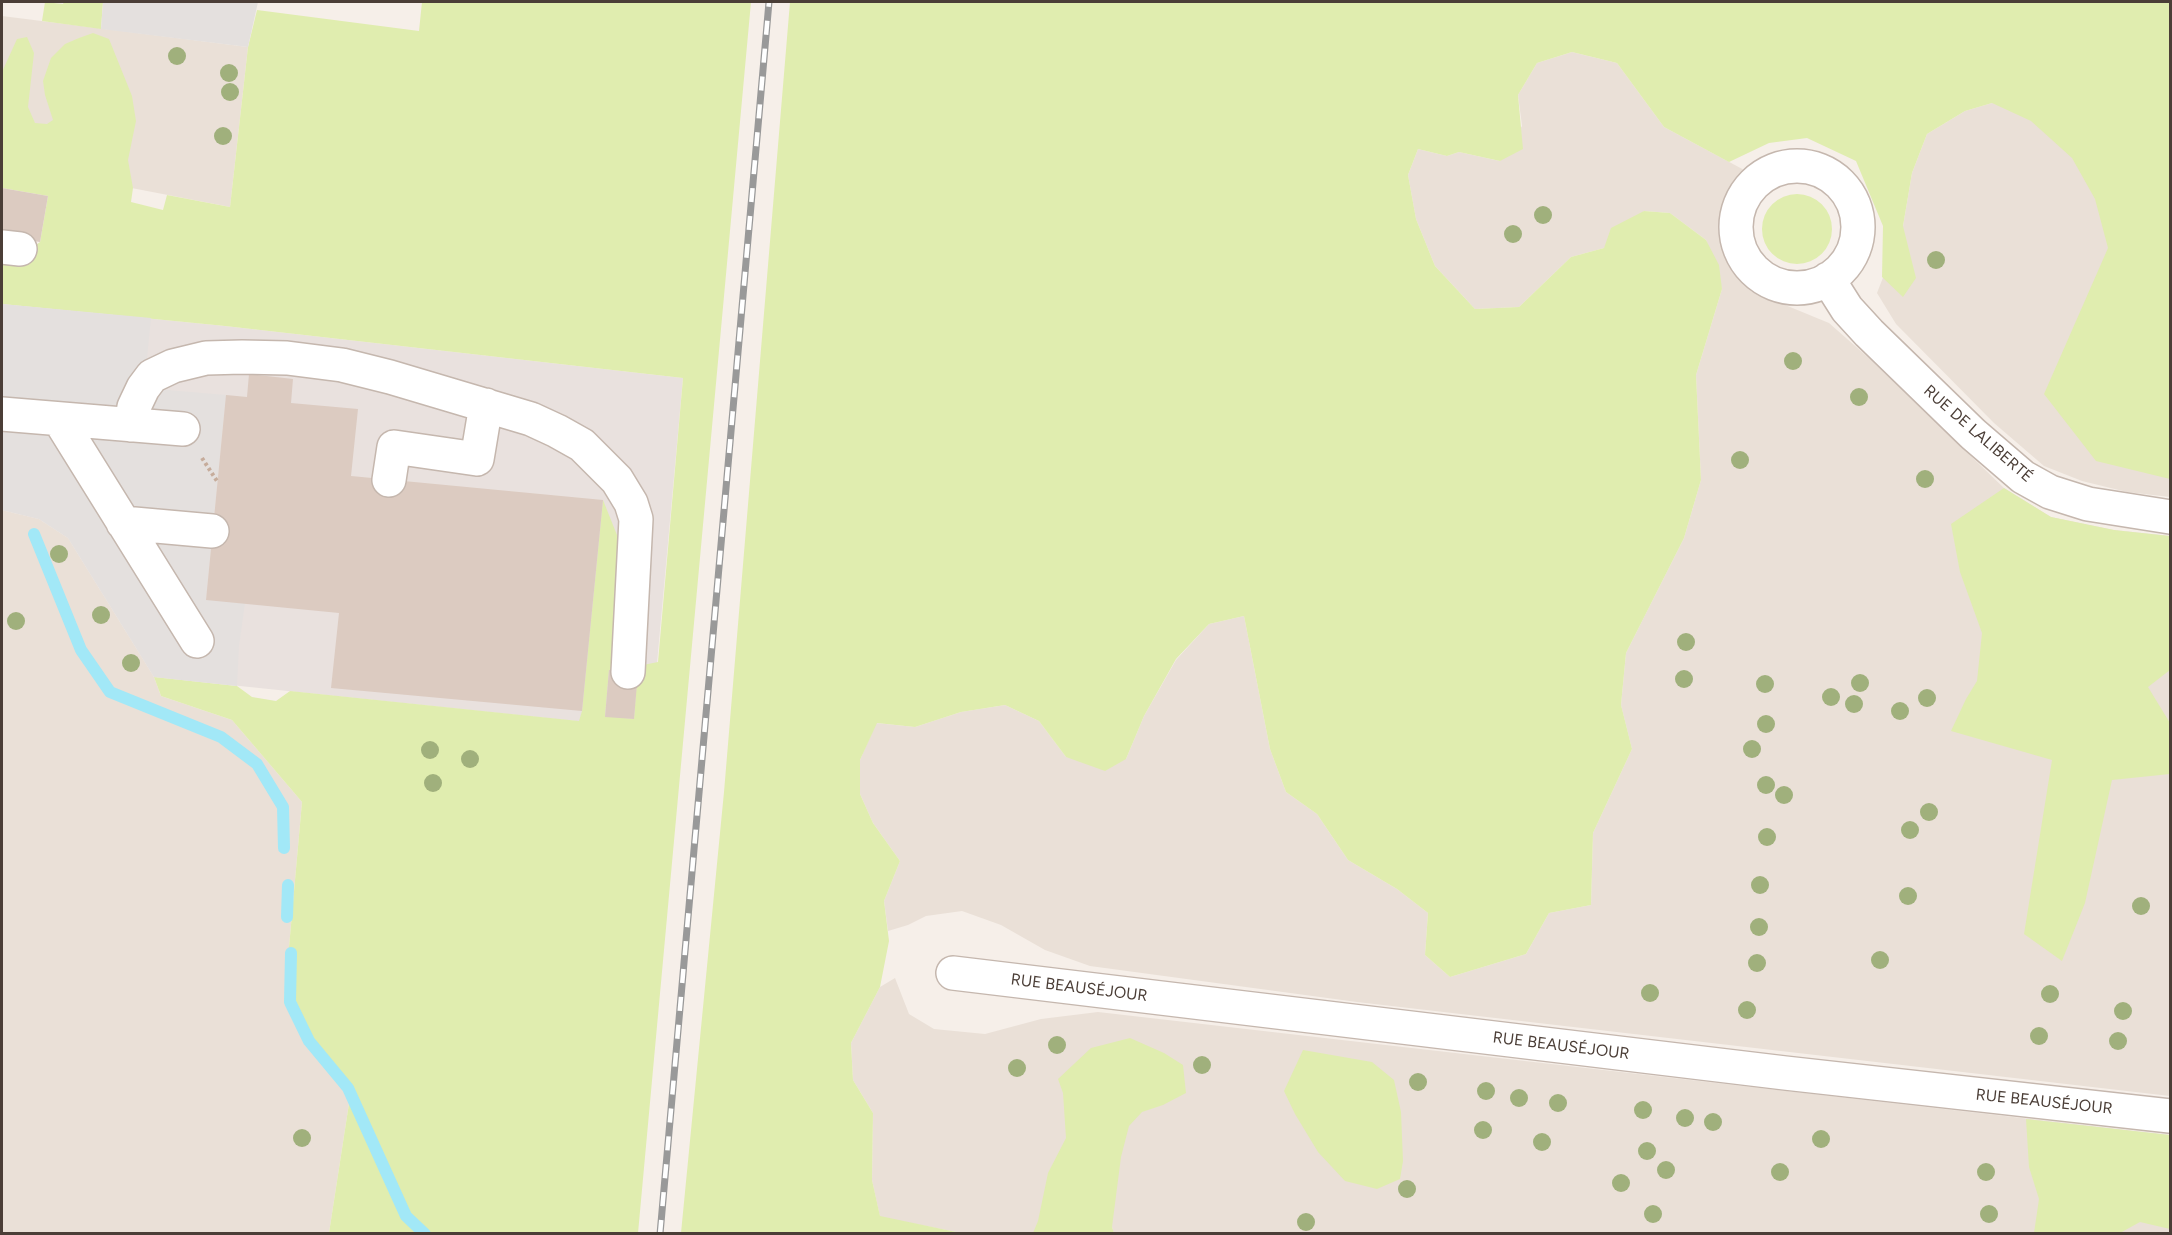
<!DOCTYPE html>
<html>
<head>
<meta charset="utf-8">
<style>
	body { margin:0 }
	#map { position:relative; width:2172px; height:1235px; overflow:hidden; background:#f6efe9; font-family:Figtree,sans-serif }
	canvas { display:block }
	.frame { position:absolute; inset:0; border:3px solid #4b3e37; pointer-events:none }
</style>
</head>
<body>
<div id="map">
<canvas width="2172" height="1235"></canvas>
<div class="frame"></div>
</div>
<script>
const context = document.querySelector('canvas').getContext('2d');
context.lineJoin = 'round';
function fill(path, color) {
  context.fillStyle = color;
  context.fill(path, 'evenodd');
}
function toPath(rows) {
  const path = new Path2D();
  for (const r of rows) {
    if (r.length === 3) {
      path.moveTo(r[0] + r[2], r[1]);
      path.arc(r[0], r[1], r[2], 0, 2 * Math.PI);
      continue;
    }
    path.moveTo(r[0], r[1]);
    for (let i = 2; i < r.length; i += 2) path.lineTo(r[i], r[i + 1]);
  }
  return path;
}
function stroke(path, color, width, dash) {
  context.strokeStyle = color;
  context.lineWidth = width;
  context.lineCap = dash ? 'butt' : 'round';
  context.setLineDash(dash || []);
  context.stroke(path);
}
function label(font, color, halo, rows, align = 'center') {
  context.font = font + ' Figtree,sans-serif';
  context.lineWidth = 6;
  context.setLineDash([]);
  context.textBaseline = 'middle';
  context.strokeStyle = halo;
  context.fillStyle = color;
  for (const [text, x, y, turn = 0] of rows) {
    context.save();
    context.translate(x, y);
    context.rotate((+turn || 0) * Math.PI / 180);
    context.textAlign = isNaN(turn) ? turn : align;
    if (halo) context.strokeText(text, 0, 0);
    context.fillText(text, 0, 0);
    context.restore();
  }
}
fill(toPath([
	[2,16,248,47,230,207,2,163],
	[1572,52,1617,63,1664,127,1746,171,1726,197,1722,225,1729,260,1751,291,1829,323,1871,360,2004,488,2051,517,2114,530,2170,536,2170,1096,1357,1002,1090,966,1045,950,1001,925,962,911,926,916,908,925,888,931,884,901,900,861,873,823,860,794,860,760,876,723,915,727,961,712,1005,705,1039,721,1066,757,1126,759,1144,716,1176,660,1209,624,1244,616,1270,749,1286,792,1317,814,1348,860,1397,889,1428,913,1425,955,1450,977,1526,954,1549,913,1591,905,1593,833,1632,749,1621,705,1626,653,1684,538,1701,480,1696,375,1722,289,1706,240,1670,213,1644,211,1604,248,1571,257,1519,307,1475,309,1435,266,1416,219,1408,175,1418,149,1447,156,1459,152,1500,161,1522,126,1518,95,1537,63],
	[1992,103,2170,122,2170,497,2127,492,2082,481,2044,466,1994,423,1896,324,1877,293,1903,226,1912,173,1927,134,1965,111],
	[2,510,39,519,68,538,154,677,161,696,232,720,302,802,284,1003,350,1097,329,1233,2,1233],
	[895,978,909,1014,934,1029,985,1034,1041,1019,1098,1012,2170,1135,2170,1233,1114,1234,1112,1227,1077,1234,961,1233,880,1217,872,1180,873,1113,853,1080,851,1043,880,987]
]), '#eae0d7');
fill(toPath([
	[2,304,225,326,683,378,651,729,154,677,68,538,39,519,2,510]
]), '#e9e1de');
fill(toPath([
	[45,2,63,4,64,2,103,2,101,29,42,21],
	[422,2,751,2,638,1233,329,1233,350,1097,284,1003,302,802,232,720,161,696,154,677,237,686,252,697,276,701,290,691,579,721,582,711,603,500,621,545,617,671,609,670,605,716,634,719,638,666,658,662,683,378,225,326,2,304,2,256,22,256,40,242,48,196,2,188,2,72,17,39,27,37,34,53,28,107,35,123,47,124,53,120,45,95,43,81,51,58,65,44,79,38,93,33,109,39,132,96,136,121,128,160,133,188,131,202,163,210,167,195,230,207,248,47,257,10,419,31],
	[790,2,2170,2,2170,479,2096,461,2044,394,2108,248,2095,199,2072,158,2031,121,1992,103,1965,111,1927,134,1912,173,1903,226,1916,278,1903,297,1882,277,1883,226,1856,161,1807,138,1769,143,1729,162,1664,127,1617,63,1572,52,1537,63,1518,95,1523,149,1500,161,1459,152,1447,156,1418,149,1408,175,1416,219,1435,266,1475,309,1519,307,1571,257,1604,248,1611,228,1644,211,1670,213,1706,240,1719,265,1722,289,1696,375,1701,480,1684,538,1626,653,1621,705,1632,749,1593,833,1591,905,1549,913,1526,954,1450,977,1425,955,1428,913,1397,889,1348,860,1317,814,1286,792,1270,749,1244,616,1209,624,1176,659,1144,716,1126,759,1105,771,1066,757,1039,721,1005,705,961,712,915,727,877,723,860,760,860,794,873,823,900,861,884,901,889,941,880,987,851,1043,853,1080,873,1113,872,1180,880,1216,961,1233,681,1233,724,792],
	[1797,229,35],
	[2004,488,2051,517,2114,530,2170,536,2170,670,2148,687,2170,723,2170,774,2112,780,2085,903,2062,961,2024,934,2052,760,1951,731,1966,699,1977,681,1982,633,1960,572,1951,524],
	[1130,1038,1164,1053,1183,1065,1186,1093,1163,1105,1142,1112,1129,1126,1121,1157,1112,1227,1114,1233,1033,1233,1038,1221,1048,1173,1066,1138,1063,1093,1058,1079,1091,1048],
	[1303,1050,1372,1062,1394,1080,1401,1112,1403,1161,1400,1179,1377,1189,1345,1181,1318,1152,1295,1114,1284,1091],
	[2026,1119,2170,1135,2170,1229,2140,1222,2120,1233,2034,1233,2039,1199,2029,1167]
]), '#e0edaf');
fill(toPath([
	[103,2,258,2,248,47,101,29],
	[2,304,151,318,144,388,226,395,206,599,245,603,239,646,237,686,154,677,68,538,39,519,2,510]
]), '#e4e0de');
stroke(toPath([
	[34,534,81,650,110,692,221,737,257,764,283,807,284,848],
	[287,917,288,885],
	[291,953,290,1002,309,1041,348,1088,406,1216,425,1234]
]), '#a2e8f7', 12);
fill(toPath([
	[2,188,48,196,40,242,2,236],
	[249,374,293,379,291,403,358,409,351,476,603,500,582,711,331,688,339,613,206,600,226,395,247,397],
	[609,670,638,672,634,719,605,717]
]), '#dccbc1');
const minor = toPath([
	[1797,227,61],
	[2,247,20,249],
	[1828,279,1847,309,1869,333,1973,434,2023,477,2050,492,2088,504,2170,517],
	[2,414,183,429],
	[59,419,197,641],
	[131,425,134,407,143,388,152,376,173,366,206,358,242,357,287,358,342,365,390,377,531,419,557,431,582,445,617,480,631,503,636,519,628,672],
	[389,480,394,447,477,459,486,405],
	[123,523,212,531],
	[953,973,1785,1073,2170,1116]
]);
stroke(minor, '#c5b7ae', 36);
stroke(toPath([
	[202,458,217,481]
]), '#c6ac9b', 4, [3, 3]);
stroke(minor, '#fff', 33);
const rail = toPath([
	[660,1234,769,2]
]);
stroke(rail, '#999', 7);
stroke(rail, '#fff', 4.5, [14]);
context.fillStyle = '#a0b07c';
for (const [x, y] of [
	[177,56],
	[229,73],
	[230,92],
	[223,136],
	[1543,215],
	[1513,234],
	[1936,260],
	[1793,361],
	[1859,397],
	[1740,460],
	[1925,479],
	[59,554],
	[101,615],
	[16,621],
	[1686,642],
	[131,663],
	[1684,679],
	[1860,683],
	[1765,684],
	[1831,697],
	[1927,698],
	[1854,704],
	[1900,711],
	[1766,724],
	[1752,749],
	[430,750],
	[470,759],
	[433,783],
	[1766,785],
	[1784,795],
	[1929,812],
	[1910,830],
	[1767,837],
	[1760,885],
	[1908,896],
	[2141,906],
	[1759,927],
	[1880,960],
	[1757,963],
	[1650,993],
	[2050,994],
	[1747,1010],
	[2123,1011],
	[2039,1036],
	[2118,1041],
	[1057,1045],
	[1202,1065],
	[1017,1068],
	[1418,1082],
	[1486,1091],
	[1519,1098],
	[1558,1103],
	[1643,1110],
	[1685,1118],
	[1713,1122],
	[1483,1130],
	[302,1138],
	[1821,1139],
	[1542,1142],
	[1647,1151],
	[1666,1170],
	[1780,1172],
	[1986,1172],
	[1621,1183],
	[1407,1189],
	[1653,1214],
	[1989,1214],
	[1306,1222]
]) {
  context.beginPath();
  context.arc(x, y, 9, 0, 2 * Math.PI);
  context.fill();
}
label('16px', '#4b3e37', '#fff', [
	["RUE DE LALIBERTÉ",1978,434,41],
	["RUE BEAUSÉJOUR",1079,988,7],
	["RUE BEAUSÉJOUR",1561,1046,7],
	["RUE BEAUSÉJOUR",2044,1102,6]
]);
</script>
</body>
</html>
